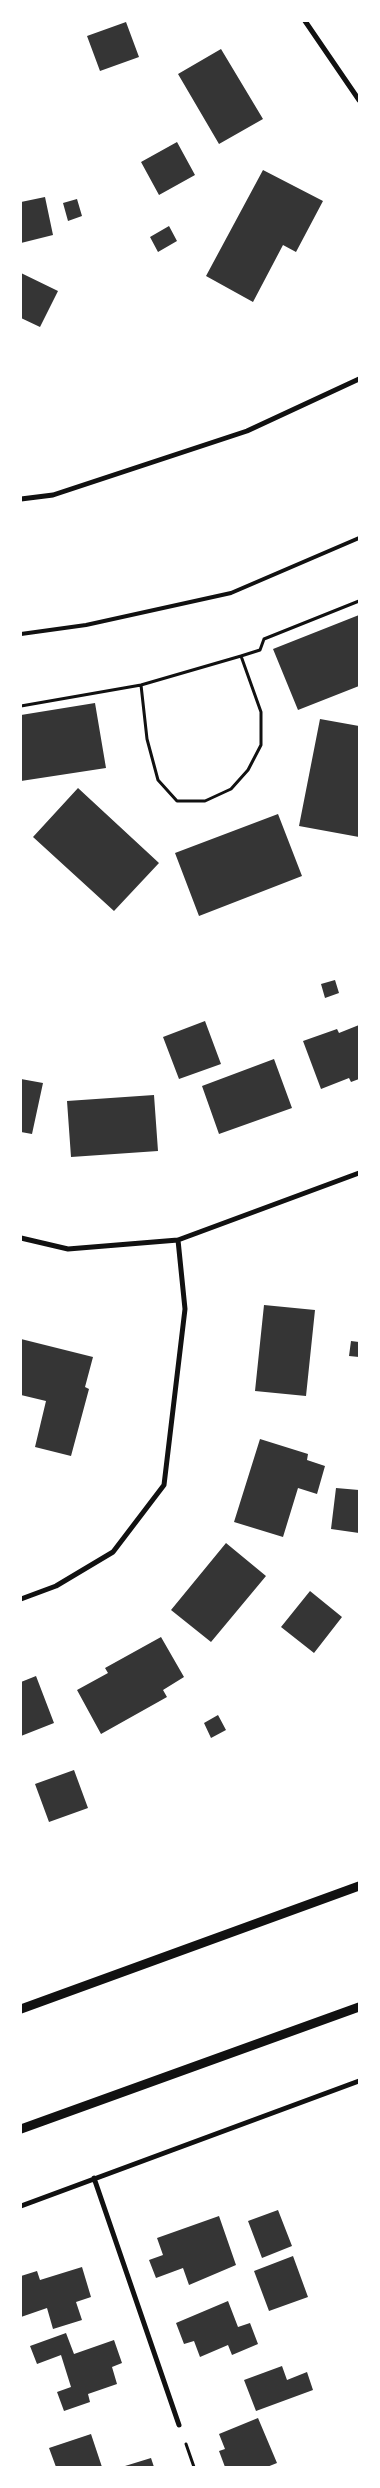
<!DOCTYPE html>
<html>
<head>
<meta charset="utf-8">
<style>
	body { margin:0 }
	#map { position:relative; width:380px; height:2488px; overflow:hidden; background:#fff; font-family:Overpass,sans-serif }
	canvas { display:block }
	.frame { position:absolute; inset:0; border:22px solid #fff; pointer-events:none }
</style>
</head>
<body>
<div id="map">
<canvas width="380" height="2488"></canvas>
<div class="frame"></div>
</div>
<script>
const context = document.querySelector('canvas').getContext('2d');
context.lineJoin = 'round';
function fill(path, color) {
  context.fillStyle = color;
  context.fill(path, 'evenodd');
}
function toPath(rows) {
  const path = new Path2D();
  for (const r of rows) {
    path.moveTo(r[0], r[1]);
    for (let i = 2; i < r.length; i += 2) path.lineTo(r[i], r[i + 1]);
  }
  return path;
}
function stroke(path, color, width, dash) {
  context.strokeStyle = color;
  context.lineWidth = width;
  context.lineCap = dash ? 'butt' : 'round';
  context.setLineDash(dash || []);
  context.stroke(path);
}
fill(toPath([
	[126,22,139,57,100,71,87,36],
	[221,49,263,119,219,144,178,74],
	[177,142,195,175,159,195,141,162],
	[263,170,323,201,296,252,283,245,253,302,206,276],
	[45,197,53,235,21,243,21,202],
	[77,199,82,216,68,221,63,203],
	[169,226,177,241,158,252,150,237],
	[21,273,58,291,40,327,21,318],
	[359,615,359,686,298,710,273,649],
	[95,703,106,768,21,781,21,715],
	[320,719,359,726,359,837,299,826],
	[78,788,159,863,114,911,33,837],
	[278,814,302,876,199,916,175,853],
	[335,980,339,993,325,998,321,984],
	[205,1021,221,1064,179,1079,163,1037],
	[359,1025,359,1079,351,1082,349,1078,321,1089,303,1041,337,1029,339,1033],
	[274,1059,292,1108,219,1134,202,1086],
	[21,1079,43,1083,32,1134,21,1132],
	[154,1095,158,1151,71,1157,67,1101],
	[264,1305,315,1310,306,1396,255,1391],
	[21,1339,93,1357,85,1387,89,1389,71,1456,35,1447,46,1401,21,1395],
	[351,1341,359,1342,359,1357,349,1356],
	[260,1439,308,1454,307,1460,325,1466,317,1494,298,1488,283,1537,234,1522],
	[336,1488,359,1490,359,1533,331,1529],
	[226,1543,266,1576,211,1642,171,1610],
	[310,1591,342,1617,314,1653,281,1627],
	[161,1637,184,1677,163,1690,167,1697,101,1734,77,1690,108,1673,105,1668],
	[36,1676,54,1723,21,1736,21,1682],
	[218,1715,226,1730,211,1738,204,1723],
	[74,1770,88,1808,49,1822,35,1784],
	[278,2210,292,2246,262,2258,248,2221],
	[219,2216,236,2265,189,2285,183,2268,156,2278,149,2260,163,2255,157,2238],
	[293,2256,308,2297,269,2311,254,2271],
	[82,2267,91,2297,76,2302,82,2320,53,2329,47,2308,21,2317,21,2276,37,2271,40,2280],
	[228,2301,238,2327,250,2323,258,2344,232,2355,228,2345,200,2357,194,2341,184,2344,176,2323],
	[66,2333,74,2354,114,2340,122,2363,112,2367,117,2384,88,2394,90,2402,64,2411,57,2392,71,2387,61,2355,37,2364,30,2346],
	[282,2366,287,2380,307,2372,313,2390,256,2411,244,2380],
	[258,2418,277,2463,267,2467,225,2467,219,2451,225,2449,219,2434],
	[91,2434,102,2467,56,2467,49,2448],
	[151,2458,154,2467,125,2467,125,2466]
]), '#353535');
stroke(toPath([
	[141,685,147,739,158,780,177,801,205,801,231,789,248,770,261,745,261,712,241,656],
	[21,706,141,685,241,656,260,650,264,639,359,601],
	[186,2444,194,2467]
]), '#111', 3);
stroke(toPath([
	[21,634,86,625,231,593,359,538]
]), '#111', 4);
stroke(toPath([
	[305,21,359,100],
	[21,499,53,495,247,431,359,379],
	[21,1238,68,1249,178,1240,359,1173],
	[21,1599,56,1586,113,1552,164,1485,185,1309,178,1240],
	[94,2178,179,2425],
	[21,2206,359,2081]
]), '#111', 5);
stroke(toPath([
	[21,2009,359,1886],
	[21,2129,359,2007]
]), '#111', 9);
</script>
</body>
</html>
